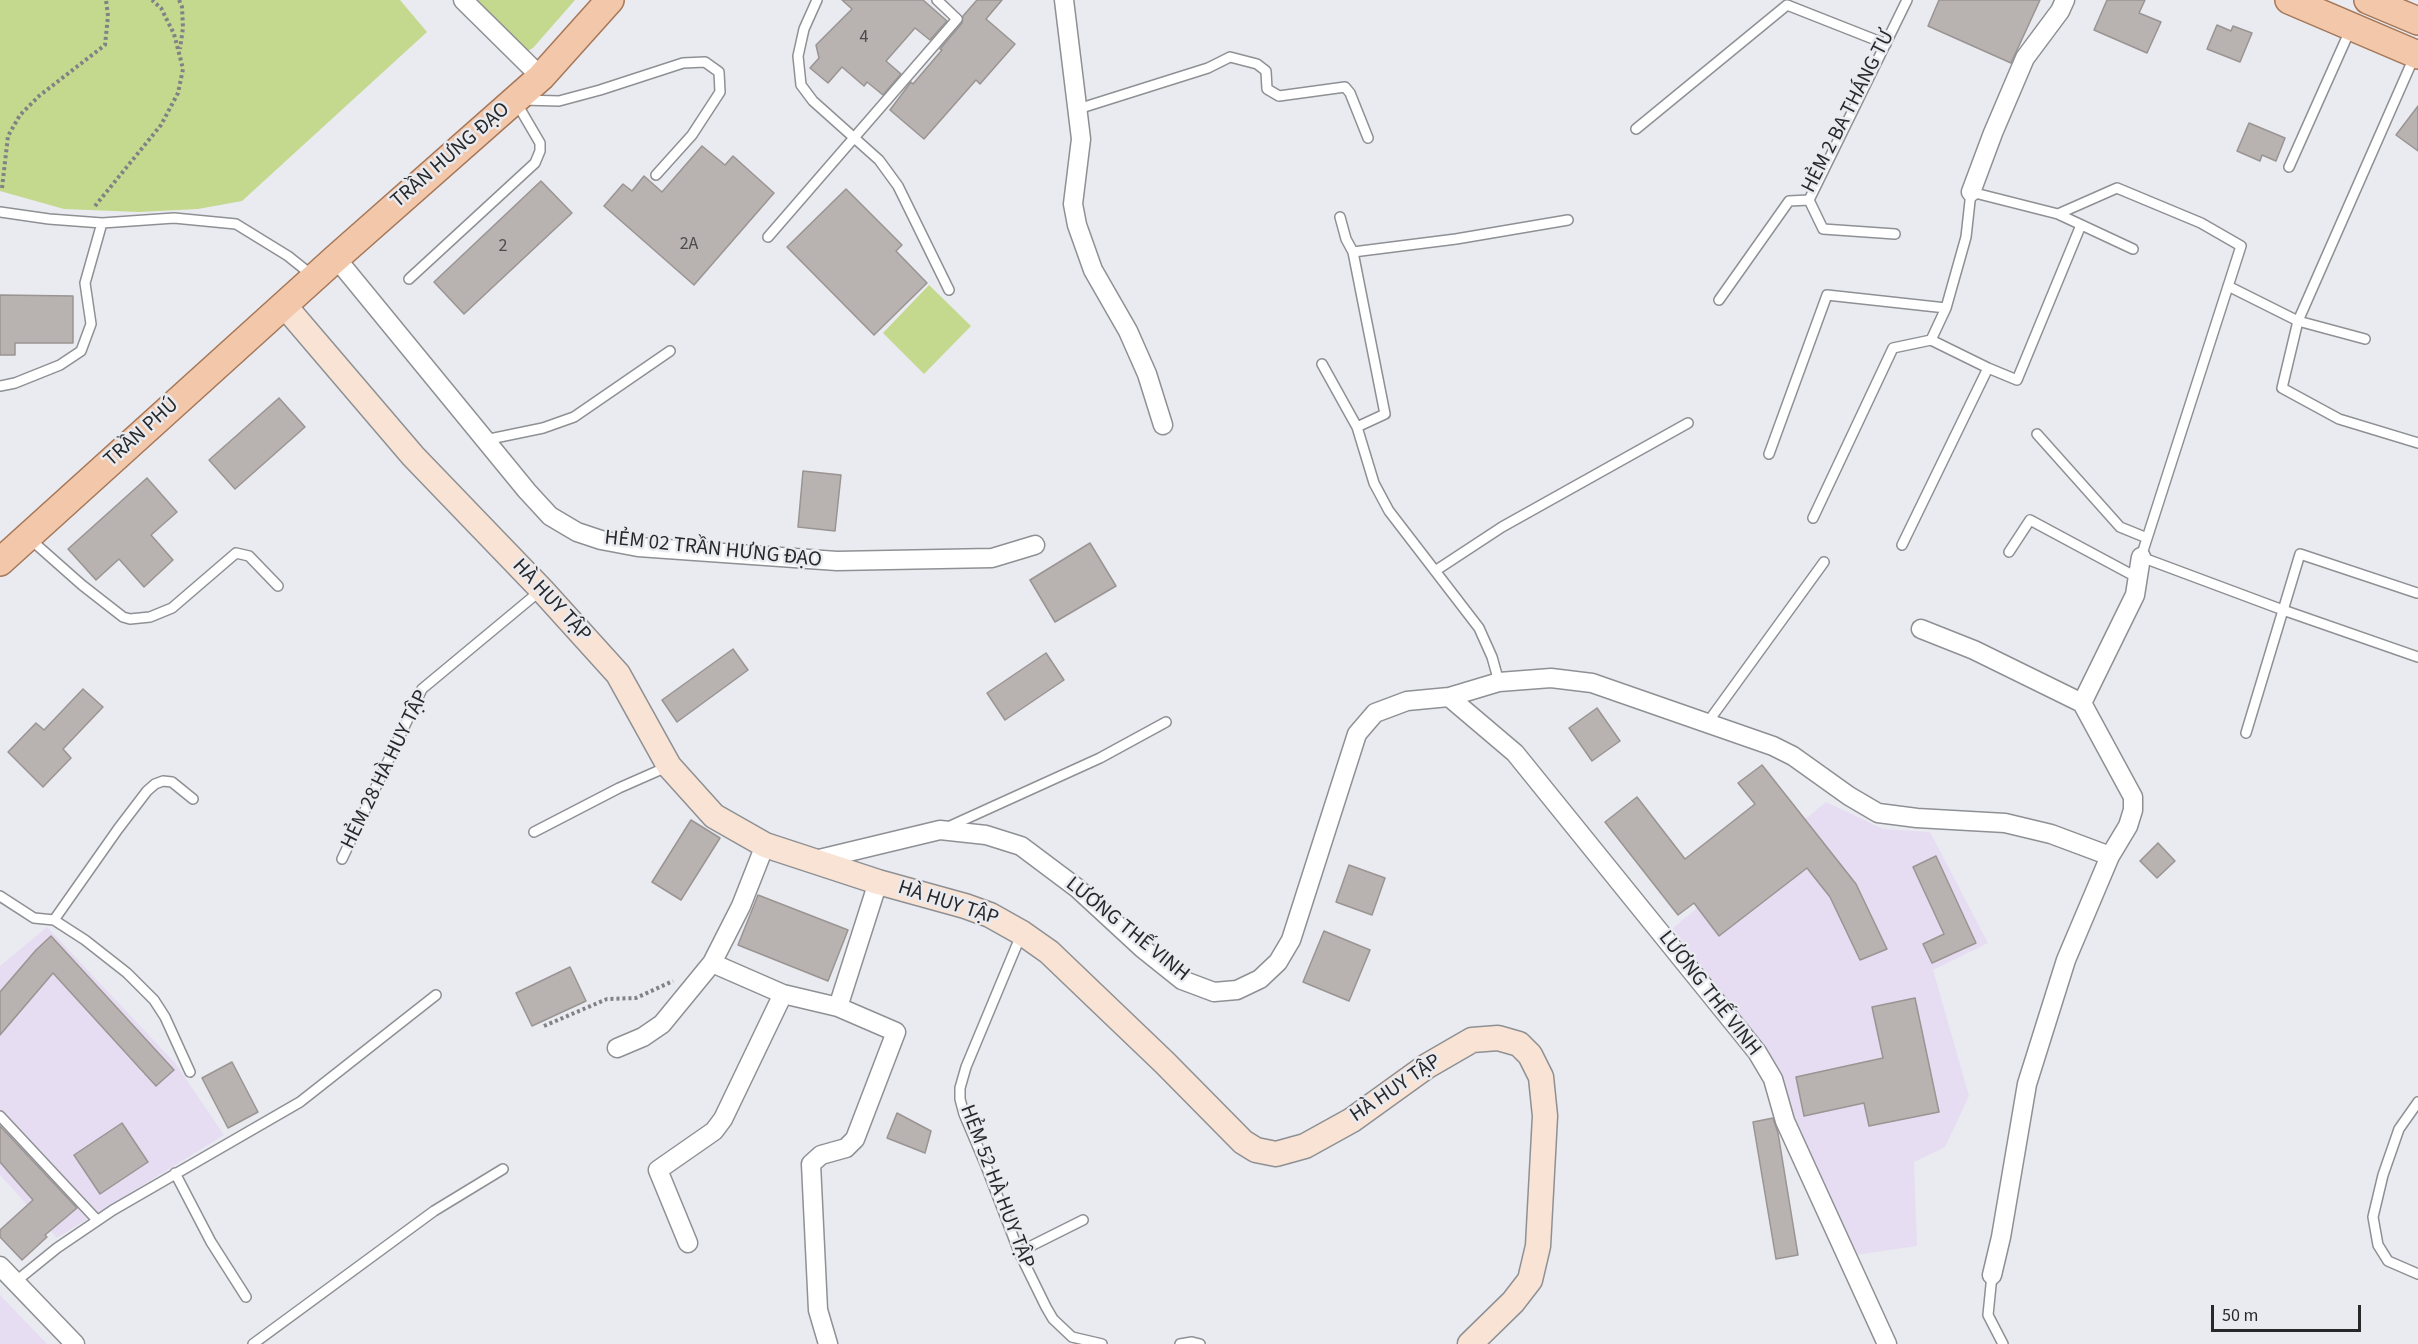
<!DOCTYPE html>
<html>
<head>
<meta charset="utf-8">
<style>
	body { margin:0 }
	#map { position:relative; width:2418px; height:1344px; overflow:hidden; background:#e9ebf0; font-family:"Source Sans 3",sans-serif }
	canvas { display:block }
	.scale { position:absolute; left:2211px; top:1305px; width:150px; height:27px; box-sizing:border-box; border:3px solid #27282a; border-top:0; padding-left:8px; font-size:18px; line-height:21px; white-space:nowrap; color:#27282a; -webkit-text-stroke:4px #e9ebf0; paint-order:stroke }
</style>
</head>
<body>
<div id="map">
<canvas width="2418" height="1344"></canvas>
<div class="scale">50 m</div>
</div>
<script>
const context = document.querySelector('canvas').getContext('2d');
context.lineJoin = 'round';
function fill(path, color) {
  context.fillStyle = color;
  context.fill(path, 'evenodd');
}
function toPath(rows) {
  const path = new Path2D();
  for (const r of rows) {
    path.moveTo(r[0], r[1]);
    for (let i = 2; i < r.length; i += 2) path.lineTo(r[i], r[i + 1]);
  }
  return path;
}
function stroke(path, color, width, dash) {
  context.strokeStyle = color;
  context.lineWidth = width;
  context.lineCap = dash ? 'butt' : 'round';
  context.setLineDash(dash || []);
  context.stroke(path);
}
function label(font, color, halo, rows, align = 'center') {
  context.font = font + ' "Source Sans 3",sans-serif';
  context.lineWidth = 5;
  context.setLineDash([]);
  context.textBaseline = 'middle';
  context.strokeStyle = halo;
  context.fillStyle = color;
  for (const [text, x, y, turn = 0] of rows) {
    context.save();
    context.translate(x, y);
    context.rotate((+turn || 0) * Math.PI / 180);
    context.textAlign = isNaN(turn) ? turn : align;
    if (halo) context.strokeText(text, 0, 0);
    context.fillText(text, 0, 0);
    context.restore();
  }
}
fill(toPath([
	[1826,802,1883,829,1930,832,1988,943,1933,970,1969,1096,1945,1147,1914,1162,1917,1246,1855,1255,1762,1049,1673,928],
	[47,927,176,1064,224,1135,57,1238,0,1175,0,966],
	[0,1295,47,1344,0,1344]
]), '#e6ddf2');
fill(toPath([
	[0,0,400,0,427,32,242,201,198,209,139,212,64,209,0,191],
	[472,0,575,0,533,48,524,53],
	[929,285,971,326,924,374,883,333]
]), '#c4d88e');
const building = toPath([
	[842,0,923,0,947,21,930,40,915,28,886,61,901,74,883,95,867,82,864,86,842,67,828,83,810,68,819,58,816,45,852,9,842,0],
	[977,0,1002,0,986,19,1015,44,980,84,976,80,924,139,890,110,911,82,913,84,942,50,940,49,962,23,963,16,977,0],
	[1939,0,2040,0,2011,63,1928,26,1939,0],
	[2107,0,2145,0,2139,13,2161,22,2147,53,2094,30,2107,0],
	[2217,25,2231,31,2233,26,2252,33,2240,62,2207,49,2217,25],
	[2418,106,2418,151,2396,135,2418,106],
	[2249,123,2285,138,2276,161,2262,155,2260,161,2237,151,2249,123],
	[702,146,725,165,733,156,774,193,694,285,604,206,623,184,632,191,644,176,662,192,702,146],
	[541,181,572,213,464,314,434,282,541,181],
	[846,189,902,245,896,251,927,283,874,335,787,247,846,189],
	[0,295,73,296,73,343,15,343,15,355,0,355,0,295],
	[279,398,305,427,235,489,209,460,279,398],
	[803,471,841,475,835,531,798,527,803,471],
	[147,478,177,512,151,535,173,560,144,587,119,559,96,580,68,549,147,478],
	[1090,543,1116,586,1055,622,1030,580,1090,543],
	[733,649,748,670,677,722,662,700,733,649],
	[1046,653,1064,680,1005,720,987,693,1046,653],
	[83,689,103,707,63,749,71,758,43,787,8,752,36,723,44,730,83,689],
	[1597,708,1620,741,1592,761,1569,728,1597,708],
	[1762,765,1856,884,1887,949,1860,960,1830,897,1807,868,1719,936,1694,903,1678,915,1605,822,1637,797,1685,859,1755,804,1738,783,1762,765],
	[691,820,720,838,681,900,652,882,691,820],
	[2158,843,2175,861,2157,878,2140,861,2158,843],
	[1936,856,1976,943,1932,963,1923,944,1944,934,1913,867,1936,856],
	[1349,865,1385,878,1372,915,1336,902,1349,865],
	[758,895,848,930,828,981,738,945,758,895],
	[1324,931,1370,950,1349,1001,1303,982,1324,931],
	[51,936,174,1070,156,1086,53,973,0,1035,0,992,36,950,51,936],
	[570,967,586,1001,532,1026,516,993,570,967],
	[1915,998,1939,1112,1869,1126,1864,1103,1804,1116,1796,1077,1883,1058,1872,1007,1915,998],
	[232,1062,258,1112,228,1128,202,1078,232,1062],
	[897,1113,931,1131,925,1153,887,1138,897,1113],
	[1773,1118,1778,1133,1798,1255,1776,1259,1753,1122,1773,1118],
	[122,1123,148,1162,100,1194,74,1155,122,1123],
	[0,1126,77,1208,45,1235,47,1237,22,1260,0,1237,0,1230,33,1200,0,1162,0,1126]
]);
fill(building, '#b8b2b0');
stroke(building, '#9a9492', 1.5);
const lane = toPath([
	[817,0,804,29,798,56,801,85,813,101,879,160,898,186,949,290],
	[2415,55,2298,321,2282,388,2339,419,2418,443],
	[523,100,559,101,600,90,683,63,705,62,719,72,720,92,692,135,656,175],
	[1078,109,1208,68,1230,57,1257,64,1266,71,1267,89,1279,96,1345,87,1350,93,1368,138],
	[1636,129,1787,5,1886,44],
	[2289,167,2351,28],
	[1809,200,1823,229,1895,234],
	[0,212,49,219,102,223,174,218,236,224,288,256,313,276],
	[2058,214,2117,188,2201,223,2241,246,2141,557,2283,610,2418,657],
	[1340,217,1346,239,1353,252,1385,414,1357,427,1374,483,1389,511,1479,628,1492,657,1499,682],
	[768,237,957,19,937,0],
	[1353,252,1456,239,1568,220],
	[409,279,535,163,540,151,540,143,516,102],
	[2228,286,2298,321,2365,339],
	[1719,300,1789,201,1809,200,1907,0],
	[1931,340,1946,308,1966,237,1971,192,2058,214,2133,249],
	[1322,364,1357,427],
	[1988,368,2017,380,2081,225],
	[0,386,15,383,60,365,81,351,91,324,85,283,102,223],
	[2037,434,2120,527,2147,538],
	[485,440,543,428,574,417,670,351],
	[1769,454,1827,295,1946,308],
	[1813,518,1893,348,1931,340,1988,368,1902,545],
	[30,539,82,585,123,617,130,619,150,617,172,608,236,553,249,556,278,586],
	[2009,552,2030,520,2138,578],
	[1435,571,1502,527,1688,423],
	[1708,722,1824,562],
	[2246,733,2300,554,2417,593],
	[948,827,1100,758,1166,722],
	[534,832,619,788,669,766],
	[342,859,422,689,540,591],
	[0,896,34,918,54,920,85,940,127,973,154,1000,165,1017,190,1072],
	[54,920,118,829,147,791,155,784,163,781,172,782,193,799],
	[1021,935,966,1067,960,1088,960,1099,964,1114,986,1166,1019,1252,1046,1307,1053,1319,1072,1337,1102,1344],
	[2418,1102,2399,1129,2383,1175,2373,1217,2378,1245,2388,1261,2418,1274],
	[0,1116,97,1220],
	[175,1173,211,1242,246,1297],
	[1019,1252,1083,1220],
	[1992,1275,1988,1315,2003,1344],
	[15,1282,57,1248,113,1210,300,1102,436,995],
	[253,1344,434,1211,503,1169],
	[1180,1344,1192,1342,1200,1344]
]);
const street = toPath([
	[463,0,541,77],
	[1064,0,1081,139,1073,204,1077,225,1093,270,1128,331,1147,374,1163,425],
	[1971,192,1993,133,2025,58,2060,11,2065,0],
	[336,258,527,491,550,516,577,532,601,540,638,547,837,561,992,558,1035,545],
	[1921,629,1974,650,2082,703,2133,797,2133,810,2128,826,2110,856,2066,960,2027,1084,2001,1237,1992,1275],
	[1449,697,1515,753,1757,1052,1773,1079,1785,1121,1887,1344],
	[2082,703,2135,595,2141,557],
	[815,860,940,830,986,835,1021,846,1077,888,1142,948,1182,980,1214,992,1237,990,1260,979,1278,962,1291,940,1357,734,1375,713,1407,701,1449,697,1499,682,1551,678,1592,683,1773,746,1793,756,1849,796,1878,813,1917,818,2005,823,2051,834,2110,856],
	[712,963,783,994],
	[838,1007,878,882],
	[617,1048,643,1037,662,1024,712,963,741,906,765,845],
	[688,1243,658,1170,714,1131,723,1119,783,994,838,1007,896,1032,855,1139,846,1148,821,1155,811,1164,818,1310,828,1344],
	[0,1266,75,1344]
]);
const secondary = toPath([
	[284,305,413,456,542,590,618,674,669,766,714,816,765,845,878,882,965,906,990,915,1022,933,1049,952,1165,1063,1243,1142,1256,1150,1276,1154,1305,1146,1352,1120,1427,1066,1472,1040,1498,1038,1519,1044,1530,1055,1541,1077,1545,1116,1538,1246,1530,1280,1513,1302,1470,1344]
]);
const primary = toPath([
	[2289,0,2418,55],
	[2368,0,2418,21],
	[0,562,336,258,541,77,610,0]
]);
stroke(lane, '#8e9094', 12);
stroke(street, '#8e9094', 21);
stroke(secondary, '#8e9094', 27);
stroke(primary, '#a57758', 30);
stroke(toPath([
	[179,0,182,7,183,28,180,49],
	[2,188,8,136,20,115,39,96,105,45,108,16,106,0],
	[95,206,161,125,178,93,183,69,179,53,174,34,161,8,152,0],
	[544,1026,607,999,636,998,673,981]
]), '#818285', 4, [3, 3]);
stroke(lane, '#fff', 9);
stroke(street, '#fff', 18);
stroke(secondary, '#f8e3d4', 24);
stroke(primary, '#f2c7aa', 27);
label('18px', '#4b4a4c', null, [
	["4",864,38],
	["2A",689,245],
	["2",503,247]
]);
label('21px', '#27282a', '#e9ebf0', [
	["HẺM 2 BA THÁNG TƯ",1849,112,-63],
	["TRẦN HƯNG ĐẠO",451,156,-41],
	["TRẦN PHÚ",142,433,-42],
	["HẺM 02 TRẦN HƯNG ĐẠO",713,550,6],
	["HÀ HUY TẬP",551,601,47],
	["HẺM 28 HÀ HUY TẬP",386,770,-64],
	["HÀ HUY TẬP",948,904,18],
	["LƯƠNG THẾ VINH",1127,930,39],
	["LƯƠNG THẾ VINH",1709,994,52],
	["HÀ HUY TẬP",1396,1089,-34],
	["HẺM 52 HÀ HUY TẬP",996,1187,69]
]);
</script>
</body>
</html>
